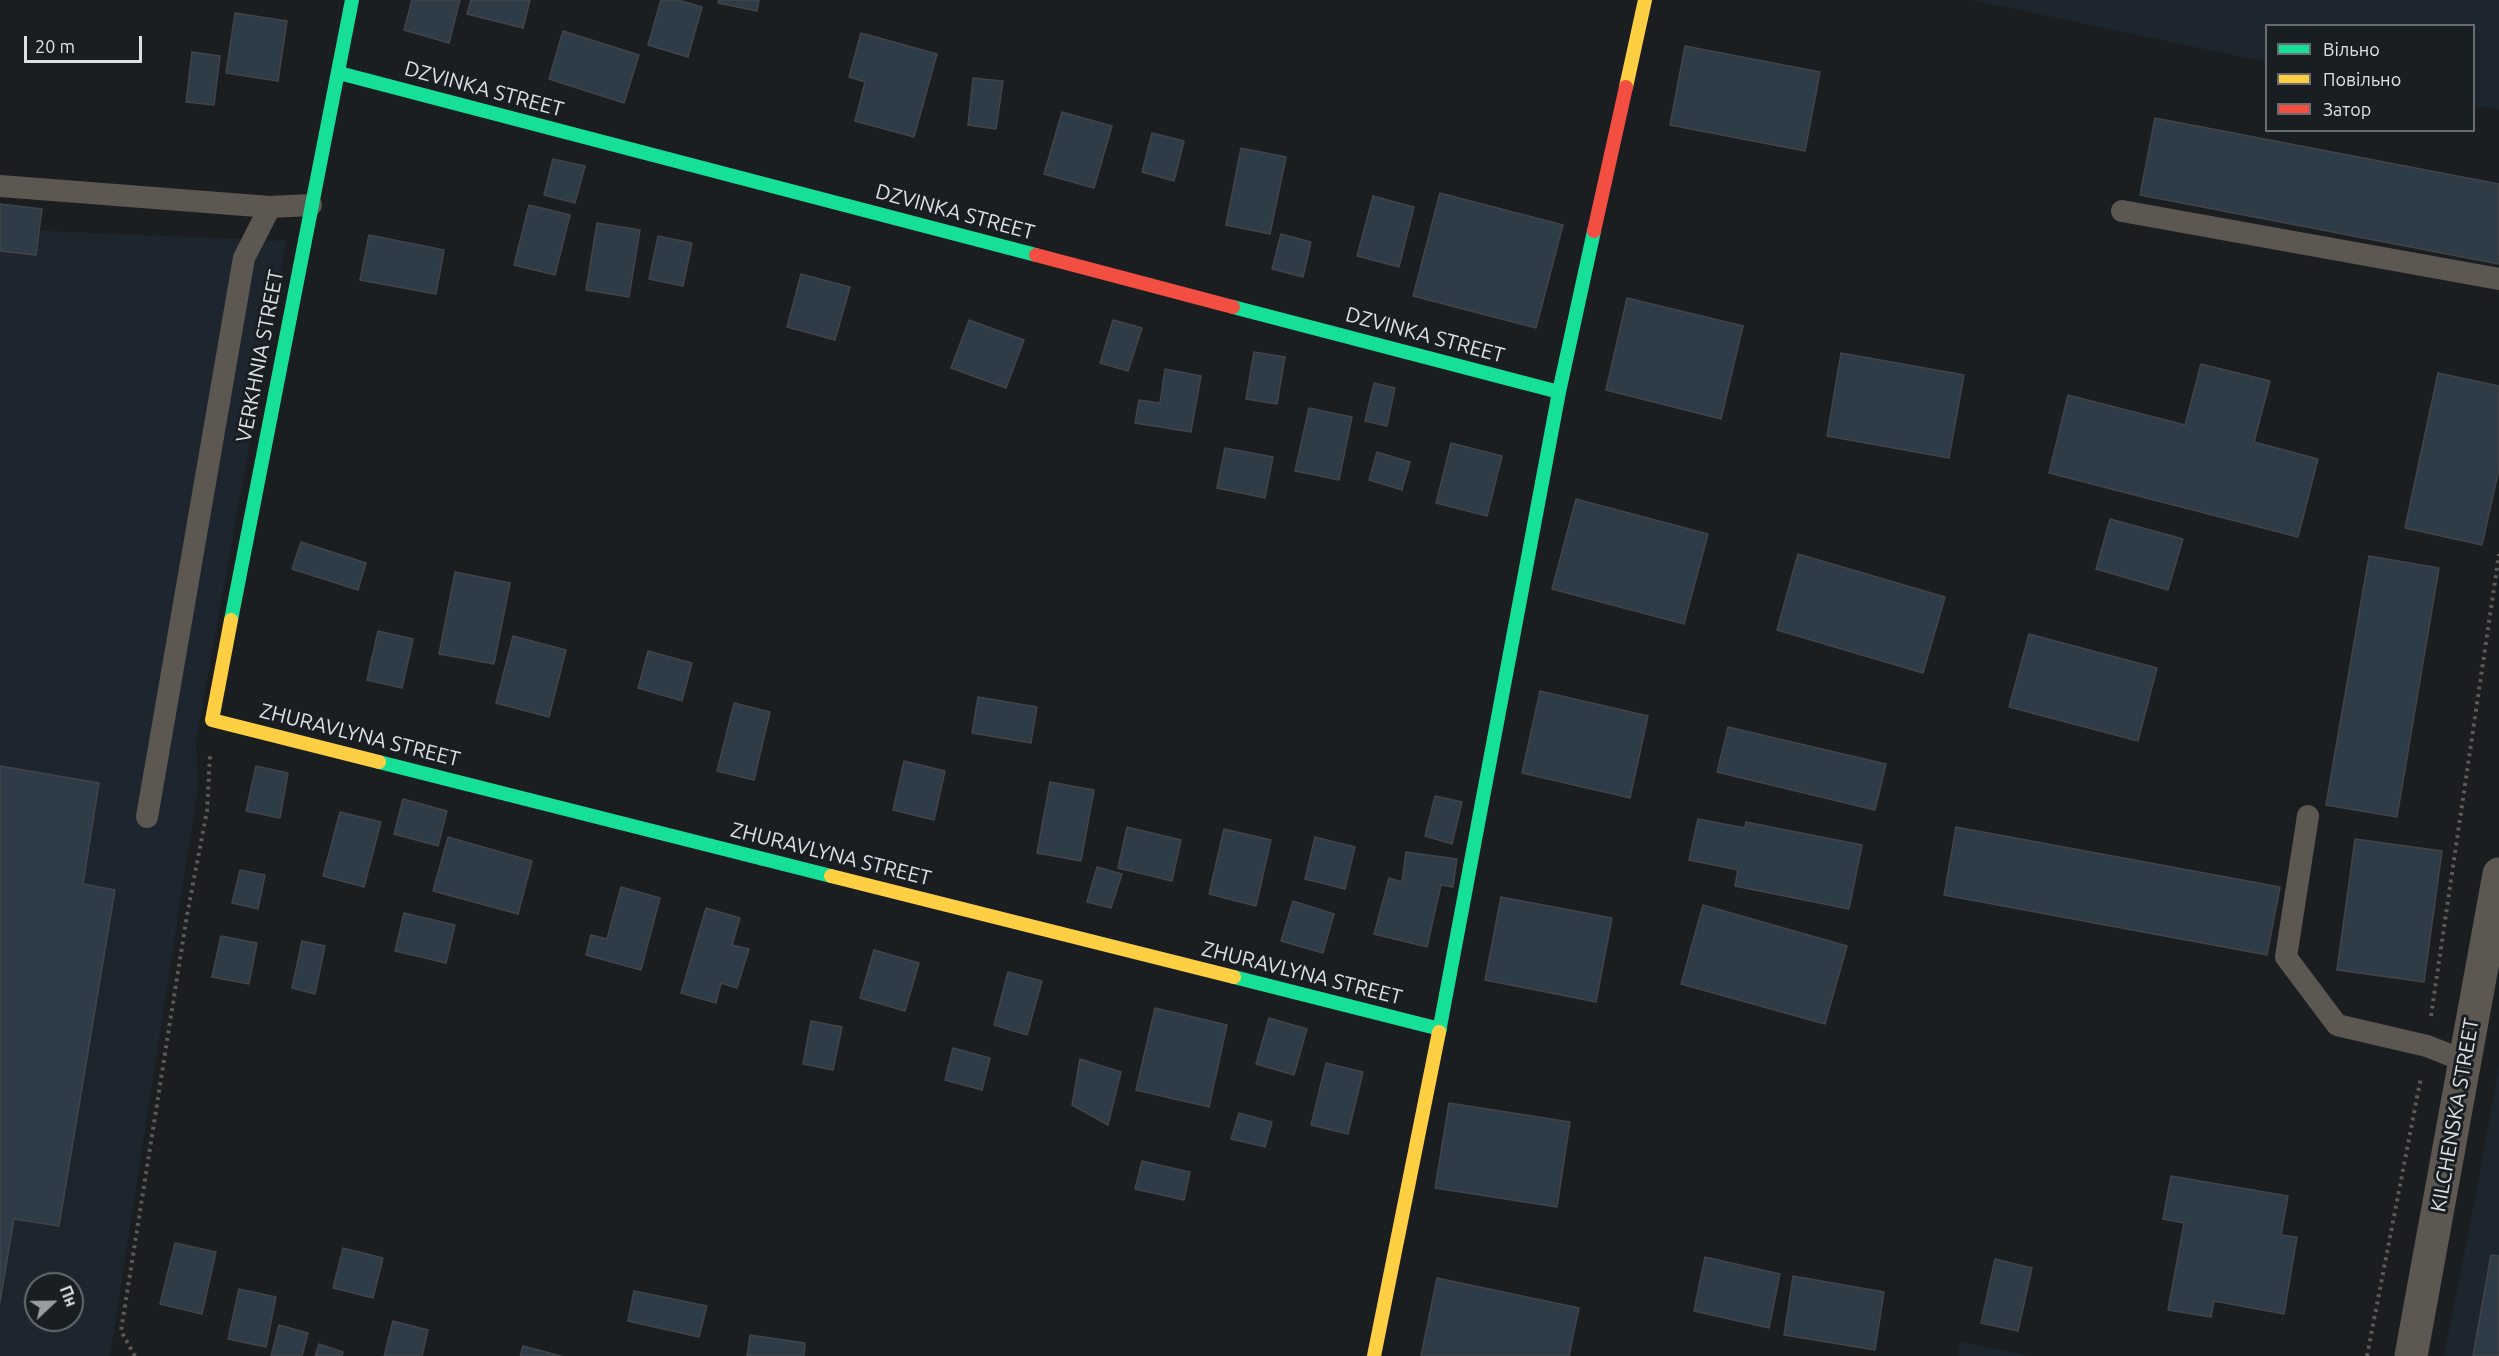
<!DOCTYPE html>
<html>
<head>
<meta charset="utf-8">
<style>
	body { margin:0 }
	#map { position:relative; width:2499px; height:1356px; overflow:hidden; background:#1b1e21; font-family:Ubuntu,sans-serif }
	canvas { display:block }
	.legend { position:absolute; left:2265px; top:24px; width:210px; height:108px; box-sizing:border-box; background:#191e23; border:2px solid #676c71; margin:0; padding:8px 10px; list-style:none; font-size:18px; color:#dde1e5 }
	.legend li { display:flex; align-items:center; gap:12px; height:30px }
	.legend b { width:30px; border:2px solid #676c71 }
	.north { position:absolute; left:24px; top:1272px; width:60px; height:60px; box-sizing:border-box; background:#191e23; border:2px solid #676c71; border-radius:50%; rotate:68deg; font-size:16px; font-weight:700; line-height:24px; text-align:center; color:#dde1e5 }
	.north::after { content:''; display:block; margin:auto; width:21px; height:27px; background:#999da0; clip-path:polygon(50% 0,100% 100%,50% 72%,0 100%) }
	.scale { position:absolute; left:24px; top:36px; width:118px; height:27px; box-sizing:border-box; border:3px solid #dde1e5; border-top:0; padding-left:8px; font-size:18px; line-height:21px; white-space:nowrap; color:#dde1e5; -webkit-text-stroke:4px #191e23; paint-order:stroke }
</style>
</head>
<body>
<div id="map">
<canvas width="2499" height="1356"></canvas>
<ul class="legend">
<li><b style="height:8px;background:#16e098"></b>Вільно</li>
<li><b style="height:8px;background:#ffcf43"></b>Повільно</li>
<li><b style="height:8px;background:#f24e42"></b>Затор</li>
</ul>
<div class="north">Пн</div>
<div class="scale">20 m</div>
</div>
<script>
const context = document.querySelector('canvas').getContext('2d');
context.lineJoin = 'round';
function fill(path, color) {
  context.fillStyle = color;
  context.fill(path, 'evenodd');
}
function toPath(rows) {
  const path = new Path2D();
  for (const r of rows) {
    path.moveTo(r[0], r[1]);
    for (let i = 2; i < r.length; i += 2) path.lineTo(r[i], r[i + 1]);
  }
  return path;
}
function stroke(path, color, width, dash) {
  context.strokeStyle = color;
  context.lineWidth = width;
  context.lineCap = dash ? 'butt' : 'round';
  context.setLineDash(dash || []);
  context.stroke(path);
}
function label(font, color, halo, rows, align = 'center') {
  context.font = font + ' Ubuntu,sans-serif';
  context.lineWidth = 6;
  context.setLineDash([]);
  context.textBaseline = 'middle';
  context.strokeStyle = halo;
  context.fillStyle = color;
  for (const [text, x, y, turn = 0] of rows) {
    context.save();
    context.translate(x, y);
    context.rotate((+turn || 0) * Math.PI / 180);
    context.textAlign = isNaN(turn) ? turn : align;
    if (halo) context.strokeText(text, 0, 0);
    context.fillText(text, 0, 0);
    context.restore();
  }
}
fill(toPath([
	[1972,0,2499,0,2499,110,2474,105,2474,26,2266,26,2266,62],
	[0,229,286,241,196,741,198,787,110,1356,0,1356],
	[36,1284,72,1284,72,1320,36,1320],
	[2499,1065,2499,1356,2444,1356,2479,1178],
	[1960,1342,2032,1356,1958,1356]
]), '#1d262f');
const building = toPath([
	[412,0,460,0,449,43,404,30,412,0],
	[471,0,530,0,523,28,467,14,471,0],
	[661,0,678,0,702,7,688,57,648,45,661,0],
	[719,0,759,0,757,11,718,3,719,0],
	[235,13,287,21,278,81,226,73,235,13],
	[563,31,639,55,624,103,549,79,563,31],
	[861,33,937,54,914,137,855,121,865,82,849,77,861,33],
	[1685,46,1820,72,1805,151,1670,125,1685,46],
	[192,52,220,56,214,105,186,102,192,52],
	[973,78,1003,81,996,129,968,125,973,78],
	[1062,112,1112,126,1094,188,1044,174,1062,112],
	[2155,118,2499,184,2499,264,2140,195,2155,118],
	[1152,133,1184,141,1174,181,1142,172,1152,133],
	[1241,148,1286,157,1270,234,1226,225,1241,148],
	[553,159,585,166,575,203,544,195,553,159],
	[1440,193,1563,225,1536,328,1413,296,1440,193],
	[1373,196,1414,207,1399,267,1357,256,1373,196],
	[0,204,42,209,36,255,0,251,0,204],
	[529,205,570,215,555,275,514,265,529,205],
	[597,223,640,230,629,297,586,290,597,223],
	[1281,234,1311,242,1303,277,1272,269,1281,234],
	[369,235,444,250,436,294,360,280,369,235],
	[658,236,692,243,683,286,649,279,658,236],
	[801,274,850,287,835,340,787,327,801,274],
	[1627,298,1743,326,1721,419,1606,390,1627,298],
	[969,320,1024,340,1006,388,951,368,969,320],
	[1113,320,1142,328,1128,371,1100,363,1113,320],
	[1254,352,1285,357,1277,404,1246,399,1254,352],
	[1841,353,1964,375,1949,458,1827,436,1841,353],
	[2201,364,2270,381,2254,442,2318,459,2298,537,2049,473,2068,395,2185,425,2201,364],
	[1165,369,1201,376,1191,432,1135,423,1139,400,1160,403,1165,369],
	[2438,373,2499,386,2499,469,2482,545,2405,528,2438,373],
	[1374,383,1395,388,1387,426,1365,421,1374,383],
	[1309,408,1352,417,1339,480,1295,471,1309,408],
	[1451,443,1502,456,1487,516,1436,503,1451,443],
	[1225,448,1273,457,1265,498,1217,488,1225,448],
	[1377,452,1410,462,1402,490,1369,480,1377,452],
	[1576,499,1708,534,1684,624,1552,589,1576,499],
	[2110,519,2183,539,2168,590,2096,569,2110,519],
	[301,542,366,563,358,590,292,569,301,542],
	[1798,554,1945,597,1923,673,1777,630,1798,554],
	[2369,556,2439,568,2397,817,2326,805,2369,556],
	[455,572,510,583,494,664,439,654,455,572],
	[378,631,413,639,402,688,367,680,378,631],
	[2029,634,2157,668,2138,741,2009,707,2029,634],
	[513,636,566,650,549,717,496,703,513,636],
	[648,651,692,663,682,701,638,688,648,651],
	[1540,691,1648,716,1630,798,1522,773,1540,691],
	[978,697,1037,707,1031,743,972,733,978,697],
	[734,703,770,712,754,780,717,771,734,703],
	[1728,727,1886,764,1875,810,1717,772,1728,727],
	[904,761,945,771,934,820,893,810,904,761],
	[0,766,99,783,83,884,115,890,59,1226,14,1219,0,1302,0,766],
	[256,766,288,773,280,818,246,811,256,766],
	[1050,782,1094,790,1081,861,1037,853,1050,782],
	[1435,796,1462,802,1452,844,1425,836,1435,796],
	[403,799,447,811,438,846,394,834,403,799],
	[340,812,381,822,364,887,323,876,340,812],
	[1698,819,1745,828,1746,822,1862,845,1849,909,1735,886,1738,870,1689,860,1698,819],
	[1127,827,1181,840,1172,881,1118,868,1127,827],
	[1956,827,2280,887,2267,955,1944,895,1956,827],
	[1224,829,1271,840,1256,906,1209,894,1224,829],
	[448,837,532,861,518,914,433,891,448,837],
	[1315,837,1355,847,1345,889,1305,879,1315,837],
	[2355,839,2442,851,2424,982,2337,970,2355,839],
	[1406,852,1457,859,1453,887,1441,885,1427,947,1374,934,1389,878,1402,882,1406,852],
	[1097,867,1122,874,1111,908,1087,902,1097,867],
	[240,870,265,875,258,909,232,903,240,870],
	[621,887,660,898,641,970,586,955,591,935,607,939,621,887],
	[1501,897,1612,918,1596,1002,1485,980,1501,897],
	[1293,901,1334,914,1323,953,1281,941,1293,901],
	[1703,905,1847,946,1825,1024,1681,984,1703,905],
	[706,908,740,918,732,945,749,949,737,988,721,983,716,1003,681,993,706,908],
	[404,913,455,925,446,963,395,951,404,913],
	[221,936,257,943,249,984,212,977,221,936],
	[302,941,325,946,315,994,292,988,302,941],
	[874,950,919,963,905,1011,860,998,874,950],
	[1008,972,1042,981,1027,1035,994,1025,1008,972],
	[1155,1008,1227,1025,1209,1107,1136,1090,1155,1008],
	[1269,1018,1307,1029,1294,1075,1256,1064,1269,1018],
	[811,1021,842,1027,833,1070,803,1064,811,1021],
	[953,1048,990,1058,982,1090,945,1080,953,1048],
	[1080,1059,1121,1072,1108,1125,1072,1105,1080,1059],
	[1326,1063,1363,1072,1348,1134,1311,1125,1326,1063],
	[1449,1103,1570,1122,1557,1207,1435,1188,1449,1103],
	[1239,1113,1272,1122,1265,1147,1231,1139,1239,1113],
	[1142,1161,1190,1172,1184,1200,1135,1189,1142,1161],
	[2171,1176,2288,1196,2281,1235,2297,1237,2284,1314,2214,1301,2211,1317,2168,1310,2184,1223,2163,1219,2171,1176],
	[175,1243,216,1252,202,1314,160,1304,175,1243],
	[343,1248,383,1258,373,1298,333,1288,343,1248],
	[2491,1255,2499,1256,2499,1356,2473,1356,2491,1255],
	[1705,1257,1780,1274,1769,1328,1694,1311,1705,1257],
	[1995,1259,2032,1268,2018,1331,1981,1323,1995,1259],
	[1793,1276,1884,1292,1875,1350,1784,1335,1793,1276],
	[1437,1278,1579,1308,1569,1356,1421,1356,1437,1278],
	[239,1289,276,1297,266,1347,228,1339,239,1289],
	[634,1291,707,1306,699,1337,628,1321,634,1291],
	[393,1321,428,1330,422,1356,384,1356,393,1321],
	[279,1325,308,1333,302,1356,271,1356,279,1325],
	[750,1335,805,1343,804,1356,747,1356,750,1335],
	[319,1344,343,1352,342,1356,315,1356,319,1344],
	[523,1346,561,1356,520,1356,523,1346]
]);
fill(building, '#2d3c46');
stroke(building, '#424447', 1.5);
stroke(toPath([
	[2431,1016,2499,554],
	[135,1356,121,1331,187,915,207,811,210,756],
	[2367,1356,2421,1077]
]), '#5c5956', 4, [3, 4.5]);
stroke(toPath([
	[0,186,270,207,311,205],
	[2122,211,2499,279],
	[2308,816,2286,957,2337,1025,2427,1046,2465,1061],
	[147,817,244,258,270,207]
]), '#5c5751', 22);
stroke(toPath([
	[2411,1356,2499,874]
]), '#5c5751', 33);
stroke(toPath([
	[339,73,1036,255],
	[1233,307,1559,392],
	[231,620,352,0],
	[379,762,831,876],
	[1234,977,1440,1029],
	[1439,1032,1559,392,1594,231]
]), '#16e098', 14);
stroke(toPath([
	[1626,87,1645,0],
	[231,620,212,720,379,762],
	[831,876,1234,977],
	[1374,1356,1439,1032]
]), '#ffcf43', 14);
stroke(toPath([
	[1594,231,1626,87],
	[1036,255,1233,307]
]), '#f24e42', 14);
label('21px', '#dde1e5', '#191e23', [
	["DZVINKA STREET",484,89,15],
	["DZVINKA STREET",955,212,15],
	["DZVINKA STREET",1425,335,15],
	["VERKHNIA STREET",260,356,-79],
	["ZHURAVLYNA STREET",360,735,14],
	["ZHURAVLYNA STREET",831,854,14],
	["ZHURAVLYNA STREET",1302,973,14],
	["KILCHENSKA STREET",2455,1115,-80]
]);
</script>
</body>
</html>
